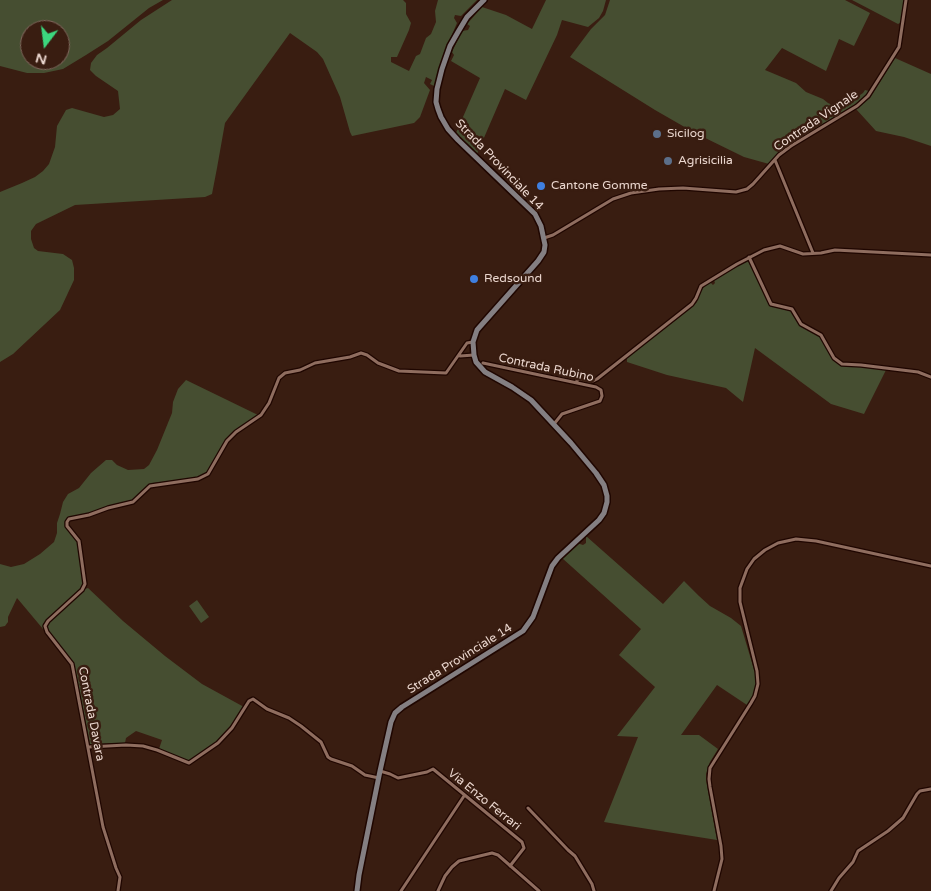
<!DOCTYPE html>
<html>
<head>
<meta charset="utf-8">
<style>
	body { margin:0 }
	#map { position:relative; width:931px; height:891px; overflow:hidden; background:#391d11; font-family:"Varela Round",sans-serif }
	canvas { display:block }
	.north { position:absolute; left:20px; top:20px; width:50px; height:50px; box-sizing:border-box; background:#391d11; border:1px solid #80675d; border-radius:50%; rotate:195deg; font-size:14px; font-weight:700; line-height:20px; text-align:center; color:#ebd7cf }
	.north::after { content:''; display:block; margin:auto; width:18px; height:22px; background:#3cd77e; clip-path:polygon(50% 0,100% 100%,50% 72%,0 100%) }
</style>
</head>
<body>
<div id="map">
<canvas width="931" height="891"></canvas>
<div class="north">N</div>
</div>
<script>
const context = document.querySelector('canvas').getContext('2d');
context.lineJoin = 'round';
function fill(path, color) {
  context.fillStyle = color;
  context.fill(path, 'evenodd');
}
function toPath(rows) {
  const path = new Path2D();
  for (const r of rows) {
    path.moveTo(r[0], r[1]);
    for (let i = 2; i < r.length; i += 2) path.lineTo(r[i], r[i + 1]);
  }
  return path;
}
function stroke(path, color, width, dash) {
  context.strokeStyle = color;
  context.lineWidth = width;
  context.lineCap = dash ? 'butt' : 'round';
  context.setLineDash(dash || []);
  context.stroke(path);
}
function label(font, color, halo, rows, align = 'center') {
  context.font = font + ' "Varela Round",sans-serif';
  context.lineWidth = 5;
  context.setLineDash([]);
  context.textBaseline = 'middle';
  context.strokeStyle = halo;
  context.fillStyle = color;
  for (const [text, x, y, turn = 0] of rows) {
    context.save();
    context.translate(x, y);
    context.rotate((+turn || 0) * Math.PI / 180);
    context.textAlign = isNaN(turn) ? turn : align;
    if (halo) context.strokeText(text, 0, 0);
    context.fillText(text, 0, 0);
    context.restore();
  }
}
fill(toPath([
	[0,0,163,0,149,8,108,41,86,55,63,69,44,73,27,73,0,66],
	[30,30,60,30,60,60,30,60],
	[172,0,403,0,406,3,406,14,411,23,409,30,397,57,391,57,391,62,409,71,416,56,420,54,426,38,431,34,436,22,435,11,438,0,477,0,461,16,455,15,454,18,457,23,445,51,434,86,430,84,432,80,426,77,424,83,430,90,420,117,414,123,352,136,350,132,340,97,323,59,317,52,290,33,225,123,217,168,212,194,205,197,75,205,36,224,31,231,31,239,34,248,38,251,63,254,72,260,74,268,74,280,60,310,13,354,0,362,0,192,22,183,35,177,43,171,49,164,55,147,57,126,66,110,72,108,104,117,113,115,120,109,118,91,96,76,90,70,91,63,97,55,107,48,141,20],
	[546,0,606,0,603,11,599,18,588,27,562,20,557,35,526,100,505,89,477,154,456,133,480,78,451,61,454,55,452,52,459,37,462,31,468,30,470,26,467,24,482,7,506,15,532,29],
	[610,0,845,0,870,13,854,46,839,39,826,71,782,48,765,70,796,83,806,92,823,99,828,103,837,107,846,105,854,99,863,93,865,90,869,91,862,99,854,105,788,145,777,154,769,164,744,157,695,133,655,110,570,57,591,29,605,15],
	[852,0,904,0,902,20,900,23,898,24],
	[895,58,931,74,931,146,904,137,876,131,856,109,870,98],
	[748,261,770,306,791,311,801,326,821,337,833,360,842,365,861,366,886,370,864,414,831,404,755,348,743,402,726,388,667,375,627,362,627,358,691,308,697,302,699,293,705,286,710,282,713,285,715,283,714,280,715,278],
	[186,380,258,415,226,440,210,469,202,476,197,478,153,483,146,487,133,501,130,502,108,506,94,513,84,516,72,517,68,519,66,521,66,526,78,542,79,547,84,583,81,589,43,624,43,629,17,598,8,617,8,622,5,626,0,627,0,564,11,567,24,564,40,554,54,542,57,533,57,523,60,514,63,502,68,494,79,488,91,473,106,460,112,460,117,465,128,470,144,469,149,465,157,450,172,413,173,402,178,389],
	[586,536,663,604,684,581,699,596,710,606,731,618,741,626,756,676,756,685,753,696,747,705,717,685,681,735,699,735,718,749,710,762,706,774,706,780,717,840,604,822,638,737,617,736,655,687,619,655,641,629,562,558,577,543,583,545,586,543],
	[88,588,123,621,165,656,202,684,244,707,235,722,218,741,189,762,159,749,162,740,136,731,126,738,125,743,90,744,74,664,48,631,47,628,49,622,82,591,85,589],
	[197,600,209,617,201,623,189,606]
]), '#464e31');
const minor = toPath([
	[775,160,813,253],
	[544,238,553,235,613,199,631,193,659,189,683,188,736,192,747,189,753,184,779,155,791,146,857,106,868,96,899,47,906,0],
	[749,257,771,304,792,309,801,324,821,335,834,358,842,364,861,365,918,372,931,377],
	[460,356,474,355],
	[483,363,596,387,601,390,602,396,600,401,562,414,554,424],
	[577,382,577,380,580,379,593,381,597,379,692,304,696,298,701,286,737,264,764,250,780,246,803,254,821,253,835,250,931,255],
	[89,747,126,745,143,746,157,750,189,763,218,743,232,728,249,701,253,699,267,709,289,718,301,726,321,742,328,757,331,759,352,766,365,775,379,778],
	[380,771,390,774,398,778,427,772,433,769,522,842,524,848,510,866],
	[528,808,568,850,575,856,592,884,594,891],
	[118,891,120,877,116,868,103,827,72,664,47,632,45,626,48,621,82,590,85,584,79,541,67,526,67,522,69,519,89,515,108,508,133,502,150,486,198,479,208,474,227,441,236,432,261,415,269,403,279,378,285,373,300,370,315,363,350,357,361,353,367,355,378,363,399,371,446,373,467,343,473,342],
	[401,891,464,796],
	[438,891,445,876,452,867,459,861,492,853,498,855,539,891],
	[714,891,722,859,721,846,710,787,709,779,710,768,751,703,755,696,758,684,757,671,740,602,740,588,747,569,754,559,765,550,778,543,796,539,816,541,931,566],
	[831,891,839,878,853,862,858,851,888,831,903,818,917,794,920,791,931,789]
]);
const secondary = toPath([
	[357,891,359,875,380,771,391,722,395,713,402,707,523,631,533,617,552,566,558,558,599,520,604,513,607,502,607,496,604,485,596,473,571,443,531,400,512,387,485,372,476,362,474,355,473,342,477,330,538,261,544,252,545,245,541,226,535,214,458,140,448,129,441,117,438,109,436,102,437,89,442,69,450,46,458,32,467,17,484,0]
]);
stroke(minor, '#1f0600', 5.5);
stroke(secondary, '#1f0600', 8);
stroke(minor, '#8f6d5f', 3);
stroke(secondary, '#847f82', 5);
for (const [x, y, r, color] of [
	[657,134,5,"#5c6f8a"],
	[668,161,5,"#5c6f8a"],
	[541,186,5,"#3f7fe0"],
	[474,279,5,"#3f7fe0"]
]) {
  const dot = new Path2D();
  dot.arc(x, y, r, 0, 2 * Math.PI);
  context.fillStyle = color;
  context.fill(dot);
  stroke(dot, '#391d11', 2);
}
label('12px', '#ebd7cf', '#391d11', [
	["Contrada Vignale",816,121,-34],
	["Strada Provinciale 14",499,165,46],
	["Contrada Rubino",546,368,12],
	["Strada Provinciale 14",460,659,-32],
	["Contrada Davara",91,714,79],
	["Via Enzo Ferrari",484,800,39]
]);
label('12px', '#ebd7cf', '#391d11', [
	["Sicilog",667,134],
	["Agrisicilia",678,161],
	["Cantone Gomme",551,186],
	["Redsound",484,279]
], 'left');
</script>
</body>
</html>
